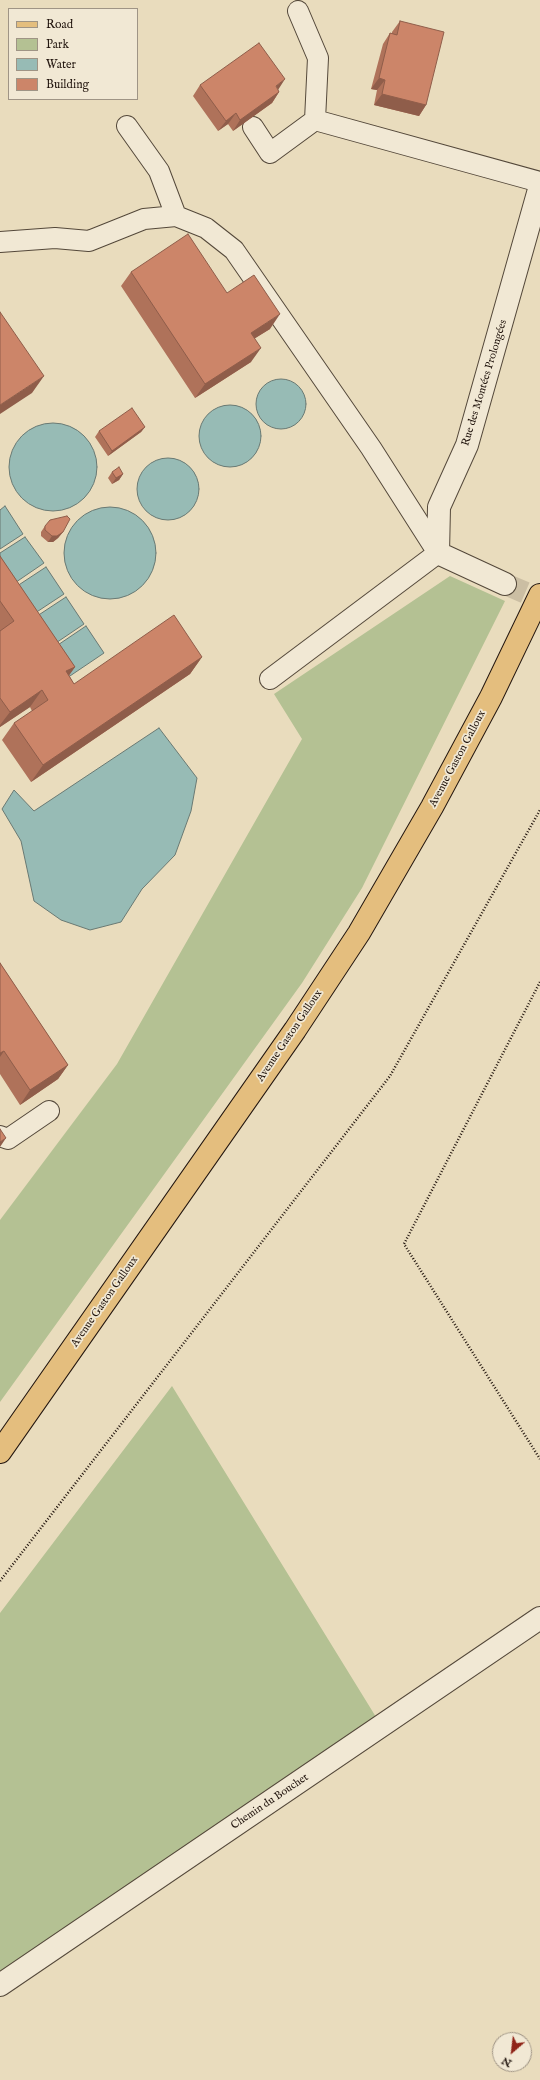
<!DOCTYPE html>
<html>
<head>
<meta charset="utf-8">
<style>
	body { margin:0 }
	#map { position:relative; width:540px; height:2080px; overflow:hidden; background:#e9dcbd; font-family:"IM FELL English",serif }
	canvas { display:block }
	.legend { position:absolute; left:8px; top:8px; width:130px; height:92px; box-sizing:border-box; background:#f1e8d4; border:1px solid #9f9485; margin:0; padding:5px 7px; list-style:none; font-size:12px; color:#23160f }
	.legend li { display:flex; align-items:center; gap:8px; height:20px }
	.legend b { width:20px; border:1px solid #9f9485 }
	.north { position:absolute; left:492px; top:2032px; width:40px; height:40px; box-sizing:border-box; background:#f1e8d4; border:1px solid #9f9485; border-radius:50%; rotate:208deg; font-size:11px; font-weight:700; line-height:16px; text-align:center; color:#23160f }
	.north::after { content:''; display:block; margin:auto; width:14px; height:18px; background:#8f2418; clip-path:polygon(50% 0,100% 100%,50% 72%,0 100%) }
</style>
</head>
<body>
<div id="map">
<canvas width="540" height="2080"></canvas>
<ul class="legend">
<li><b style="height:5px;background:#e4be7e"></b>Road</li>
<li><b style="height:11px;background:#b4c193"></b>Park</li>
<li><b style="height:11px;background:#97bbb5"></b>Water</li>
<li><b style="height:11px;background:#cc8569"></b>Building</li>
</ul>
<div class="north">N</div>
</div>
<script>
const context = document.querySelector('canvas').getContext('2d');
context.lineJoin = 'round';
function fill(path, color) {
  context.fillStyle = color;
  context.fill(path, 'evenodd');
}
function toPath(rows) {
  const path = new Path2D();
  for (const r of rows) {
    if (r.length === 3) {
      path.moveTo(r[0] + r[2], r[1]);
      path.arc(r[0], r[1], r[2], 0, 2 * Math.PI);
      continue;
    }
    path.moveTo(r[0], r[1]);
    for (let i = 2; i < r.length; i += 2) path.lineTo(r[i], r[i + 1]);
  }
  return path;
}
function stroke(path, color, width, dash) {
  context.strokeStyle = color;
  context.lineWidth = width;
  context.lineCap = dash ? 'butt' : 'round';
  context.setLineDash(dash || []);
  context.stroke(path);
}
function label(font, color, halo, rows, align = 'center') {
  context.font = font + ' "IM FELL English",serif';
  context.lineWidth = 3.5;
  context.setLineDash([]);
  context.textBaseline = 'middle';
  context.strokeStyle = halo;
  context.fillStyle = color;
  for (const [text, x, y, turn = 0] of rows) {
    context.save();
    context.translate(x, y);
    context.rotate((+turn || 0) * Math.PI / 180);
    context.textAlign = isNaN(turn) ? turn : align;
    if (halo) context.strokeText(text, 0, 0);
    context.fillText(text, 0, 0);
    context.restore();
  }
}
fill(toPath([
	[450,576,505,601,362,888,302,983,0,1402,0,1220,117,1064,302,739,274,694],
	[172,1386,376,1717,0,1972,0,1613]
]), '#b4c193');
const water = toPath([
	[281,404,25],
	[230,436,31],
	[53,467,44],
	[168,489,31],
	[5,506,23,534,0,549,0,510,5,506],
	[110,553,46],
	[25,537,44,563,3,591,0,587,0,553,25,537],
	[46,567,64,594,23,621,5,594,46,567],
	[66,597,84,624,44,651,25,624,66,597],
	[86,626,104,653,64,680,46,653,86,626],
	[159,728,197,778,191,811,175,855,142,889,121,922,90,930,61,920,34,901,21,841,2,809,14,790,34,811,159,728]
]);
fill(water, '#97bbb5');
stroke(water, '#697973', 1);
stroke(toPath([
	[505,584,540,599]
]), '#cbbea3', 22, [22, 11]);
const lane = toPath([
	[315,120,540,182],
	[253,127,270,153,315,120,318,58,298,11],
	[176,216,206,228,234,250,371,448,438,553,270,679],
	[0,242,55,238,89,241,144,219,176,216,159,171,127,126],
	[0,1136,8,1139,49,1111]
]);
const street = toPath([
	[505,584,438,553,439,507,467,445,540,186],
	[0,1985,540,1618]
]);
const primary = toPath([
	[0,1452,295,1030,359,933,432,807,491,697,540,595]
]);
stroke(lane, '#54483a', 22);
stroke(street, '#54483a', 24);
stroke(primary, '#23160f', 24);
stroke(toPath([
	[540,982,404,1244,540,1459],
	[0,1581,390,1076,540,810]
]), '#23160f', 2.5, [1, 2]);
stroke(lane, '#f1e8d4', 20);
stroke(street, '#f1e8d4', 22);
stroke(primary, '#e4be7e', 22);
fill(toPath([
	[400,21,426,105,419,116,374,105,377,90,371,89,383,44,390,33,392,34,392,32],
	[200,85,278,90,279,92,272,103,233,131,228,124,218,131,193,96],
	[131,272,227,293,270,329,255,338,251,362,195,398,121,286],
	[145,427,141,432,108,456,95,437,99,431],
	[112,472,123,474,119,480,112,484,108,478],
	[45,526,63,532,58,538,53,542,48,542,41,536,41,532],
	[0,556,75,667,69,675,74,684,202,657,190,674,31,782,2,740,14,723,32,711,30,707,0,727],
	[0,963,68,1065,58,1079,20,1105,0,1074]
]), '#af725a');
fill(toPath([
	[379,78,385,80,377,90,371,89],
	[285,79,278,90,276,86],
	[279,92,272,103,233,131,240,120],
	[382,94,426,105,419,116,374,105],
	[236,113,228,124,218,131,226,121],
	[280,314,270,329,241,347,251,333],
	[261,348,251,362,195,398,205,384],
	[44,376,32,393,0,414,0,405],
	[145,427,141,432,108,456,112,451],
	[123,474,119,480,112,484,116,478],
	[63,532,58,538,53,542,48,542,52,536],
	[202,657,190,674,31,782,43,765],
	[75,667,63,684,66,671],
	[42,690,30,707,0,727,0,725,10,712],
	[4,1051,0,1057,0,1053],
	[68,1065,58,1079,20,1105,30,1090],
	[6,1138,0,1147,0,1142]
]), '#8f5d4a');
const building = toPath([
	[400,21,444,32,426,105,382,94,385,80,379,78,390,33,397,35,400,21],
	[259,43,285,79,276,86,279,92,240,120,236,113,226,121,200,85,259,43],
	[188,234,227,293,254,275,280,314,251,333,261,348,205,384,131,272,188,234],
	[0,312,44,376,0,405,0,312],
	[132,408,145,427,112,451,99,431,132,408],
	[119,467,123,474,116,478,112,472,119,467],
	[67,516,70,519,63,532,57,536,52,536,45,530,45,526,50,520,67,516],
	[0,556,75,667,66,671,74,684,174,615,202,657,43,765,14,723,48,700,42,690,10,712,0,698,0,631,14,621,0,601,0,556],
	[0,963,68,1065,30,1090,4,1051,0,1053,0,963],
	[0,1129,6,1138,0,1142,0,1129]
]);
fill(building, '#cc8569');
stroke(building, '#8f5d4a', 1);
label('11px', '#23160f', '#f1e8d4', [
	["Rue des Montées Prolongées",485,383,-73],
	["Avenue Gaston Galloux",458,759,-62],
	["Avenue Gaston Galloux",290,1036,-56],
	["Avenue Gaston Galloux",105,1302,-55],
	["Chemin du Bouchet",270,1802,-34]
]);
</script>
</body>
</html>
